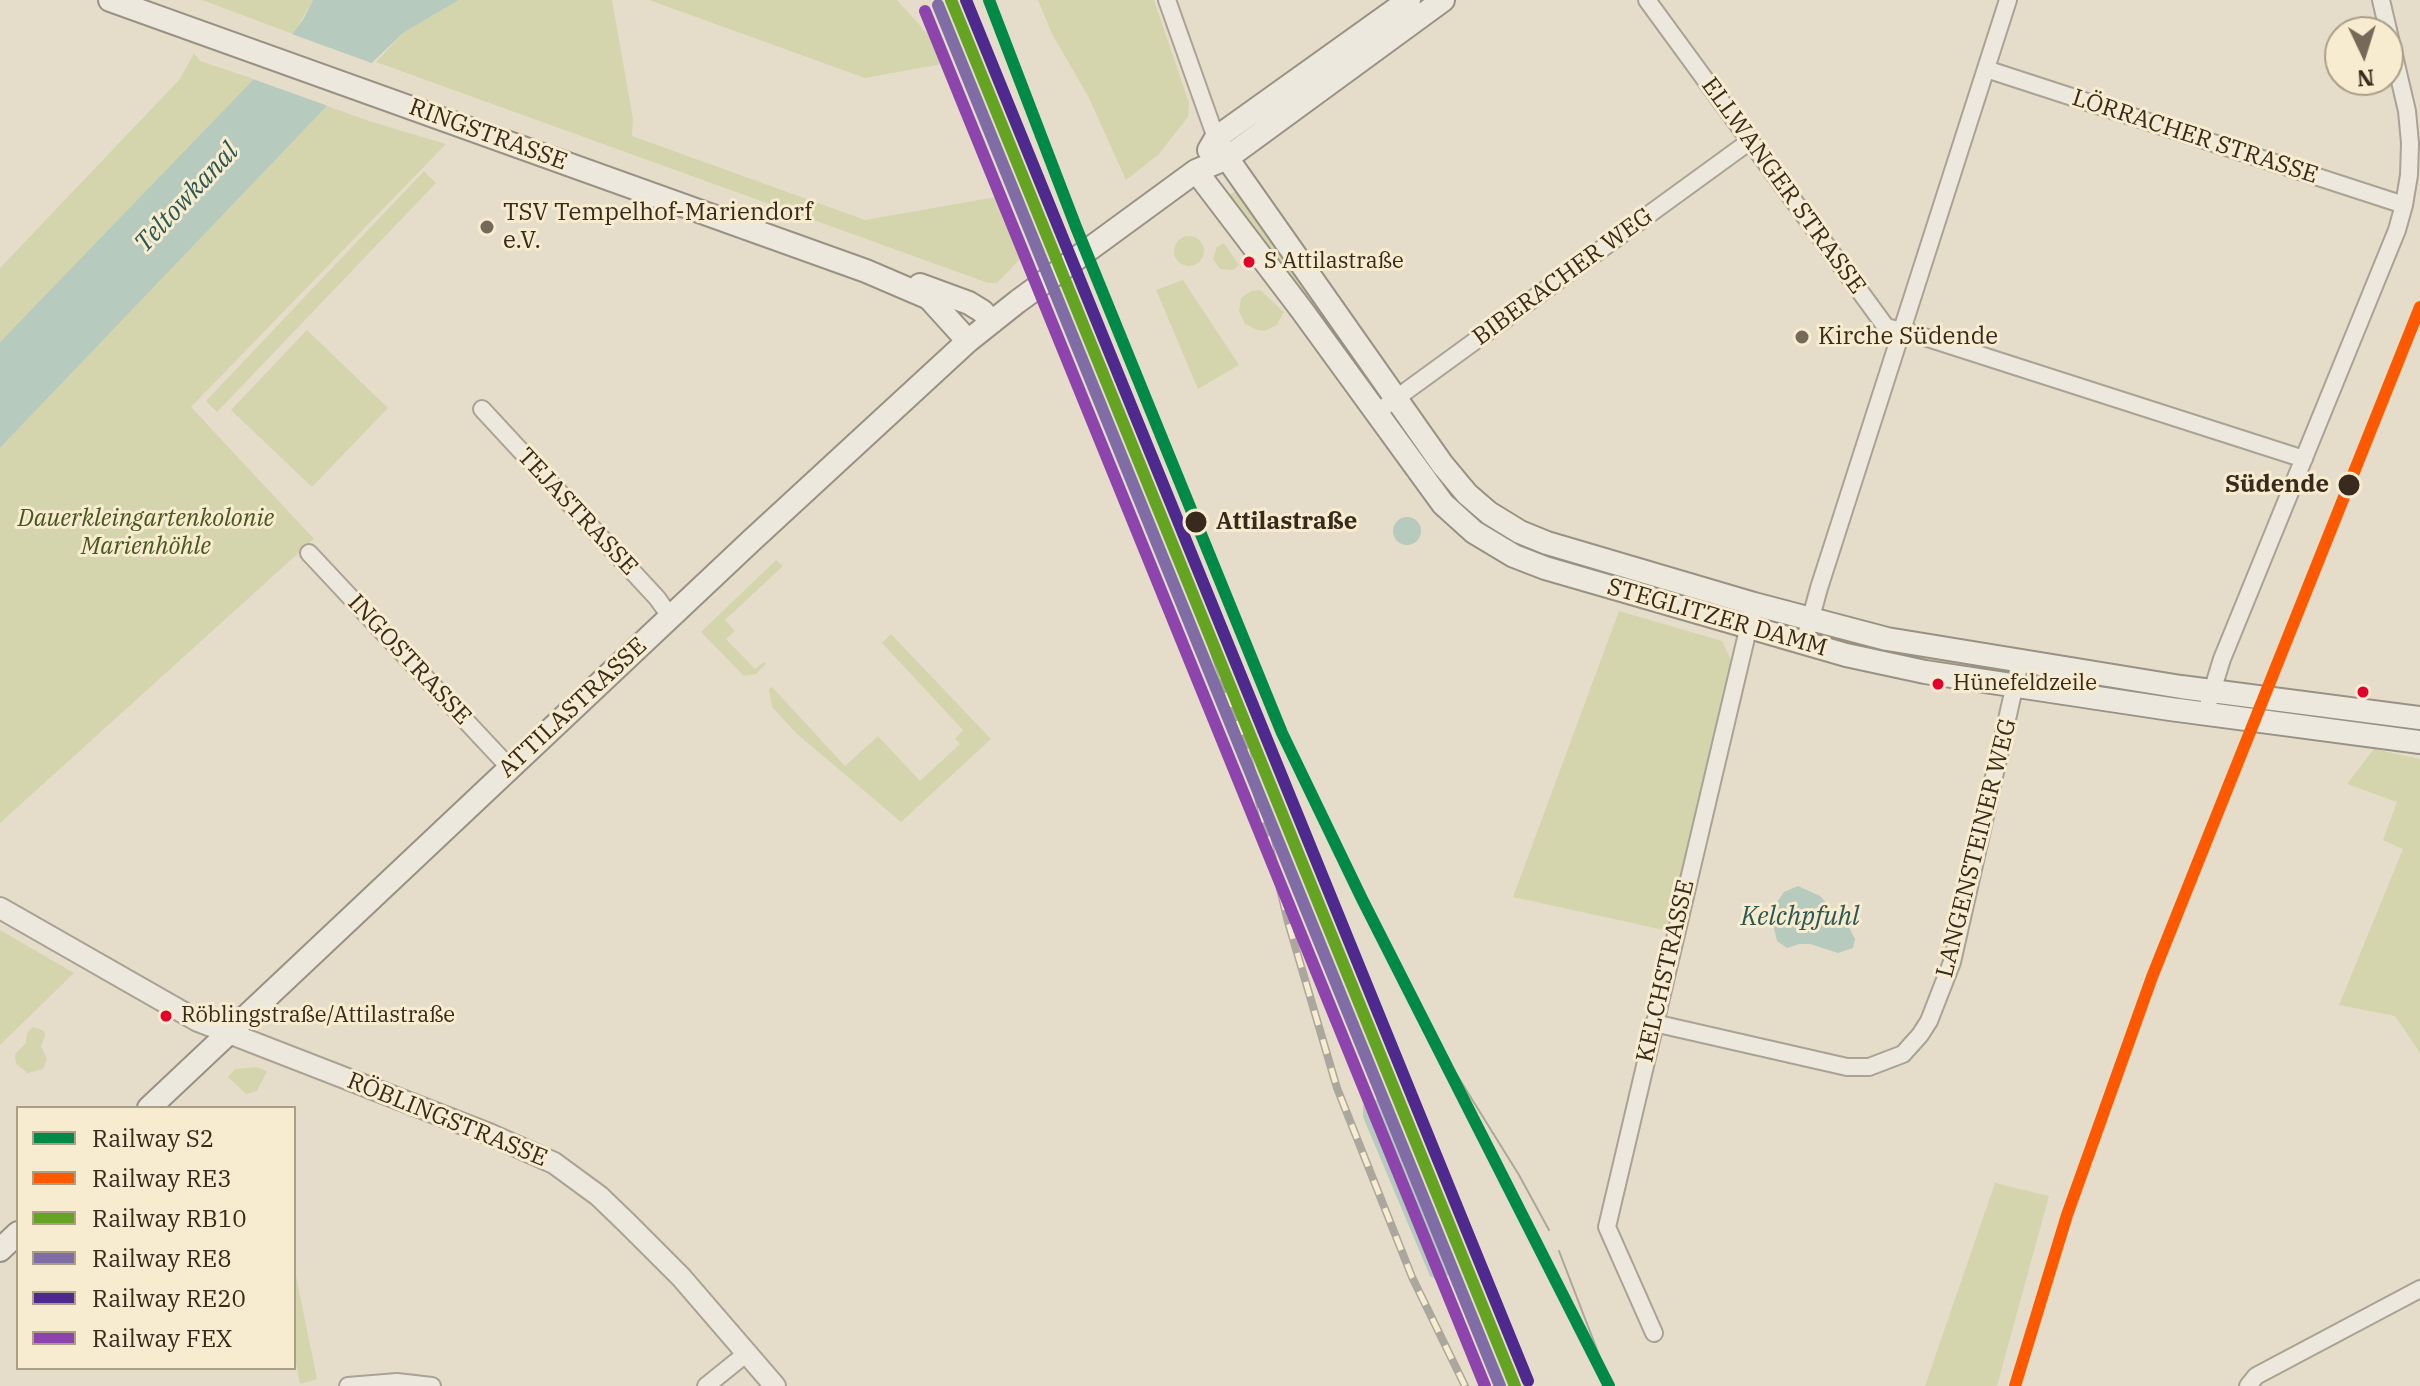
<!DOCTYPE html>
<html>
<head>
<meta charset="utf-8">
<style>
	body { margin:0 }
	#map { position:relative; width:2420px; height:1386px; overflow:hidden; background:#e5ddca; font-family:"IBM Plex Serif",serif }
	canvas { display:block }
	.legend { position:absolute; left:16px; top:1106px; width:280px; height:264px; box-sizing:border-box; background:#f7eccf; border:2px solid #ab9e87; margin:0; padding:10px 14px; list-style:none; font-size:24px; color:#382a1c }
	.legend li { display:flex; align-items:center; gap:16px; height:40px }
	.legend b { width:40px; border:2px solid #ab9e87 }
	.north { position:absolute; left:2324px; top:16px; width:80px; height:80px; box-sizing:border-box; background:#f7eccf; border:2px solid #ab9e87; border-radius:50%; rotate:176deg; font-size:22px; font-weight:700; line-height:32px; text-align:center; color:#382a1c }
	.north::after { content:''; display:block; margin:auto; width:28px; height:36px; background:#756959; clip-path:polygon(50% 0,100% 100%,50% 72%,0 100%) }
</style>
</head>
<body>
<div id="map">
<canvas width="2420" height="1386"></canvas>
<ul class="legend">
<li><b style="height:10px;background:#018a47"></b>Railway S2</li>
<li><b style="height:10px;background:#ff5900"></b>Railway RE3</li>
<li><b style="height:10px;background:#64a422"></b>Railway RB10</li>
<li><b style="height:10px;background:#816da6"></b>Railway RE8</li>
<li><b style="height:10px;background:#4e2a8e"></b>Railway RE20</li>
<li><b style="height:10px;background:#8e44ad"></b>Railway FEX</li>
</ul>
<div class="north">N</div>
</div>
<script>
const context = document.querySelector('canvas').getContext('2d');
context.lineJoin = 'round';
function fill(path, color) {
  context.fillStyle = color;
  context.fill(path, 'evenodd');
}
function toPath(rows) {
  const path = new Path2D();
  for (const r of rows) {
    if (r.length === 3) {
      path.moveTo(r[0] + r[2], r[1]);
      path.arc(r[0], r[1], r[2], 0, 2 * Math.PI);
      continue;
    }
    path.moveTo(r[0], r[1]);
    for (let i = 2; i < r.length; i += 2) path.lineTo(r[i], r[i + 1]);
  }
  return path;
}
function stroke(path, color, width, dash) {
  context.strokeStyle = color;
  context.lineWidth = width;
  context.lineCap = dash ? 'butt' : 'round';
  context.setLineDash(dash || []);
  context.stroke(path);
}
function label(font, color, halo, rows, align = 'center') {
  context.font = font + ' "IBM Plex Serif",serif';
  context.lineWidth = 6;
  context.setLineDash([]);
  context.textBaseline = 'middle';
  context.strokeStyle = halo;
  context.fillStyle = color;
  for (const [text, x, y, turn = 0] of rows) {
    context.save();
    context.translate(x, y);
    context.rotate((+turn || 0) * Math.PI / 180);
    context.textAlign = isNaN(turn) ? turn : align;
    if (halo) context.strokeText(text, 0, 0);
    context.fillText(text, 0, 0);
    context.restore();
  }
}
fill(toPath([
	[202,0,313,0,293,34],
	[459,0,612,0,633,119,632,136,865,220,996,197,1021,258,997,283,988,283,376,62,403,33],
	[649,0,897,0,953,62,865,78],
	[1038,0,1154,0,1189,103,1188,117,1158,155,1126,180,1088,96,1052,34],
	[194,53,200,61,254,79,0,342,0,268,180,79],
	[327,106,372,122,446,144,191,407,314,539,0,823,0,448],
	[424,171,436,183,217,412,206,401],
	[1237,190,1381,394,1376,398,1229,195],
	[1189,251,15],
	[1224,243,1239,265,1233,270,1220,269,1213,259,1217,247],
	[1183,280,1239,365,1198,389,1156,290],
	[1260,290,1284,312,1277,325,1264,331,1257,330,1245,324,1239,311,1241,298,1251,291],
	[307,330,388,408,312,487,231,410],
	[1406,426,1465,502,1727,603,1724,613,1535,556,1469,518,1397,431],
	[776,560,783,566,725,620,735,631,726,639,755,669,764,662,766,664,756,674,744,676,701,632],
	[1619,611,1722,641,1732,662,1669,931,1513,897],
	[891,634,991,739,901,822,796,733,772,707,769,689,772,687,845,766,878,736,920,781,960,744,955,739,963,730,882,643],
	[1845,637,1993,665,1991,675,1842,646],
	[2374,749,2420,759,2420,1053,2395,1016,2339,1005,2403,849,2383,840,2397,802,2347,784],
	[0,930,74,973,0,1045],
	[33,1027,44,1031,45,1036,41,1046,47,1059,43,1069,28,1073,16,1064,15,1054,26,1043,27,1033],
	[256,1067,267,1071,257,1091,246,1094,228,1077,235,1069],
	[1995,1183,2049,1196,1997,1386,1925,1386],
	[294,1266,317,1379,300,1384,294,1353]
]), '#d4d5ac');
fill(toPath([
	[313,0,459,0,403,33,327,106,0,448,0,342,277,55,304,18],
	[1407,531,14],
	[1798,886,1820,896,1849,927,1855,939,1853,948,1838,953,1810,944,1799,944,1787,948,1777,941,1772,920,1775,905,1784,892],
	[1377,1099,1384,1107,1450,1264,1451,1273,1445,1278,1437,1280,1430,1276,1363,1117,1363,1105]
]), '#b7cabe');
fill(toPath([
	[289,33,377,65,331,107,250,78]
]), '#e5ddca');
const minor = toPath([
	[1167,0,1216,138],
	[1647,0,1886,327,1918,335,2304,459],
	[1986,69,2404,205],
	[482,409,657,598,670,616],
	[1376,413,1750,141],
	[309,553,509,767],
	[1804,643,1819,588,2008,0],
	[2209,701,2222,659,2397,230,2404,205,2409,175,2410,143,2407,111,2381,0],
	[1654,1023,1847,1067,1869,1067,1903,1054,1920,1035,1929,1021,1952,962,2020,662],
	[1654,1333,1607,1227,1754,604],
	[348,1386,397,1382,432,1386],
	[706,1386,747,1353],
	[2248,1386,2256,1376,2420,1289]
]);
const tertiary = toPath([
	[0,908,198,1021,489,1134,554,1163,599,1196,627,1223,681,1277,775,1386]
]);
const secondary = toPath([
	[110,0,866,271,929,298,968,341],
	[1216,138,1227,158,1442,464,1467,494,1489,513,1520,532,1547,543,1754,604,1887,639,2181,687,2420,718],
	[1209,150,1216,138,1409,0],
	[1196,171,1301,309,1443,504,1474,532,1514,556,1545,568,1846,655,1925,672,2170,709,2420,742],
	[920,285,969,303,982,311,992,322],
	[149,1108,751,541,968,341,1017,302,1196,171,1227,158,1443,0],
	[0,1250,18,1233]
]);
stroke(minor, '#aaa294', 20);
stroke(tertiary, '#aaa294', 24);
stroke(secondary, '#999184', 26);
stroke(minor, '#ede8dd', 16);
stroke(tertiary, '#ede8dd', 20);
stroke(secondary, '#ede8dd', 22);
stroke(toPath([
	[1429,1030,1519,1175,1549,1230],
	[1559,1251,1611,1386]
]), '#aca79d', 2);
const rail = toPath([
	[1199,607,1247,752,1288,922,1337,1088,1412,1277,1465,1386]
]);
stroke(rail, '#aca79d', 8);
stroke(rail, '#f7eccf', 5, [15]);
stroke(toPath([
	[989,0,1076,227,1282,733,1362,899,1609,1386]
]), '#018a47', 12);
stroke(toPath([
	[2015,1386,2067,1215,2152,977,2420,307]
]), '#ff5900', 12);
stroke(toPath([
	[951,0,1515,1386]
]), '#64a422', 12);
stroke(toPath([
	[938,5,1500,1386]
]), '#816da6', 12);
stroke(toPath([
	[966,0,1528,1381]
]), '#4e2a8e', 12);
stroke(toPath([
	[925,11,1485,1386]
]), '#8e44ad', 12);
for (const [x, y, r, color] of [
	[487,227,8,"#756959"],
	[1249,262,7,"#e4002b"],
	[1802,337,8,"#756959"],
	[2349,485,12,"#382a1c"],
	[1196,522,12,"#382a1c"],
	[1938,684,7,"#e4002b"],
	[2363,692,7,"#e4002b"],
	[166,1016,7,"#e4002b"]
]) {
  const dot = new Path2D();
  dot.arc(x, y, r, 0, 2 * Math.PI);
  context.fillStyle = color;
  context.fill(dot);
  stroke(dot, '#f7eccf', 3);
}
label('22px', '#382a1c', '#f7eccf', [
	["S Attilastraße",1264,262],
	["Hünefeldzeile",1953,684],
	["Röblingstraße/Attilastraße",181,1016]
], 'left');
label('24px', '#382a1c', '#f7eccf', [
	["RINGSTRASSE",488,135,20],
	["LÖRRACHER STRASSE",2195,137,18],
	["ELLWANGER STRASSE",1783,186,54],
	["BIBERACHER WEG",1563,277,-36],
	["TEJASTRASSE",577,512,47],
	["STEGLITZER DAMM",1717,618,16],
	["INGOSTRASSE",409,660,47],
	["ATTILASTRASSE",573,708,-43],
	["LANGENSTEINER WEG",1977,848,-76],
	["KELCHSTRASSE",1666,971,-77],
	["RÖBLINGSTRASSE",447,1120,22]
]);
label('24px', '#382a1c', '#f7eccf', [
	["TSV Tempelhof-Mariendorf",503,213],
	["e.V.",503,241],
	["Kirche Südende",1818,337]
], 'left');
label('bold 24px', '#382a1c', '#f7eccf', [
	["Südende",2329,485],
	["Attilastraße",1216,522,"left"]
], 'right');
label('italic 24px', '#495621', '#f7eccf', [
	["Dauerkleingartenkolonie",146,519],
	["Marienhöhle",146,547]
]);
label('italic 26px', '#2a5956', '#f7eccf', [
	["Teltowkanal",187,198,-47],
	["Kelchpfuhl",1800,917]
]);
</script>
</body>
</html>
